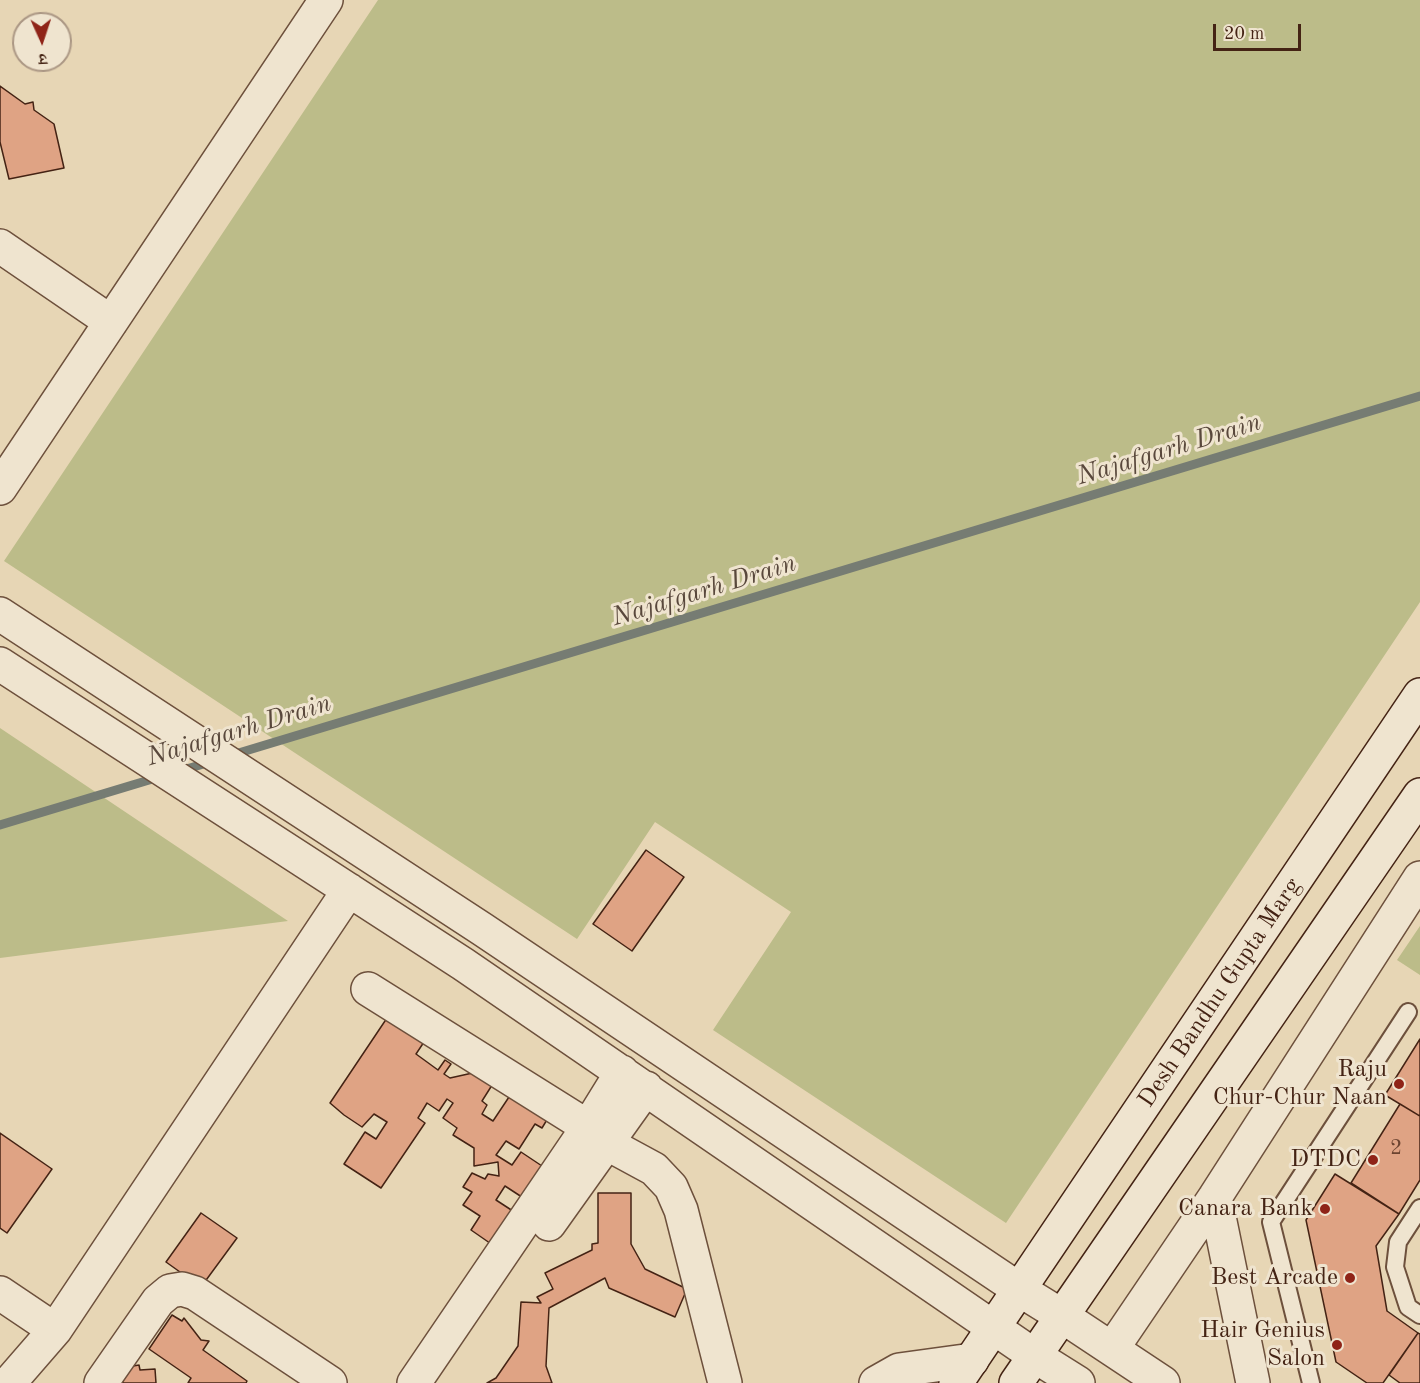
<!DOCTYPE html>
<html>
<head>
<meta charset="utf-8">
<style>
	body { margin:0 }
	#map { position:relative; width:1420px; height:1383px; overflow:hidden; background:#e7d6b5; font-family:"Old Standard TT","Noto Serif Devanagari",serif }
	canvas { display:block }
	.north { position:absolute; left:12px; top:12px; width:60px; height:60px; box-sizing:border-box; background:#efe4cf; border:2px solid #ab9784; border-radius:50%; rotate:177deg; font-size:16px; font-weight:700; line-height:24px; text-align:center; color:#442314 }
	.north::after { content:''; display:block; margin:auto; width:21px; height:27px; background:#8f2418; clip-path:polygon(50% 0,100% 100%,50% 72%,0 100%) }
	.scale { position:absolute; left:1213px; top:24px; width:88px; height:27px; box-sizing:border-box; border:3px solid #442314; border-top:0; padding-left:8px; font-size:18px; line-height:21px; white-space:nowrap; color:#442314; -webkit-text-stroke:4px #efe4cf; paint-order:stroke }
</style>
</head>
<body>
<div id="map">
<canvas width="1420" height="1383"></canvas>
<div class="north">उ</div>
<div class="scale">20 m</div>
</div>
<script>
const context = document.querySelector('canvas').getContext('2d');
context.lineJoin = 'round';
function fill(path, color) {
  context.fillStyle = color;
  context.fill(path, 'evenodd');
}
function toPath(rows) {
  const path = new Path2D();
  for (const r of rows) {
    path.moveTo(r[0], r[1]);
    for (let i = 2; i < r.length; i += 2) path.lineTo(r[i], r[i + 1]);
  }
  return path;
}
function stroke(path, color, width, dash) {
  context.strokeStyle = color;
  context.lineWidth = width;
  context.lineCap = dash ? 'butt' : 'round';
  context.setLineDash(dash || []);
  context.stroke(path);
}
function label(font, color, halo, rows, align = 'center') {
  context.font = font + ' "Old Standard TT",serif';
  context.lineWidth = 6;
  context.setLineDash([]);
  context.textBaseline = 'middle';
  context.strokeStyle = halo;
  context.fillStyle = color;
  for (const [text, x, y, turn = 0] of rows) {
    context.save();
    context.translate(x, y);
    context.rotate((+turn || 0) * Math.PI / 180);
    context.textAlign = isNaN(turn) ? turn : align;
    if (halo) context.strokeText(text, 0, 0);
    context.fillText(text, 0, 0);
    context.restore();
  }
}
fill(toPath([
	[378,0,1420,0,1420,602,1006,1223,713,1030,791,912,655,822,577,939,4,561],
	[0,728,288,921,0,958],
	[1420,926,1420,975,1397,960]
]), '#bcbc89');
stroke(toPath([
	[232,755,1420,396],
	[180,771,210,762],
	[0,825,159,777]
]), '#767c73', 9);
const building = toPath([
	[0,86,25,104,33,102,34,110,54,124,64,168,9,179,0,142,0,86],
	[646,850,684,877,632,951,593,924,646,850],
	[389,1015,426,1039,416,1054,438,1070,445,1060,451,1064,444,1074,450,1078,477,1072,494,1082,482,1101,487,1105,482,1114,493,1121,515,1088,551,1113,542,1128,535,1124,519,1149,506,1141,496,1155,512,1165,521,1152,542,1166,531,1203,505,1186,496,1200,519,1215,497,1248,471,1230,480,1216,463,1205,472,1192,463,1187,472,1173,485,1179,488,1174,499,1176,498,1162,474,1166,474,1148,453,1135,457,1128,443,1118,453,1103,447,1099,439,1111,427,1103,418,1118,425,1123,381,1188,344,1164,365,1132,376,1139,387,1122,374,1114,362,1127,344,1115,330,1103,389,1015],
	[1420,1039,1420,1116,1385,1095,1420,1039],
	[1400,1104,1420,1116,1420,1180,1399,1214,1351,1183,1400,1104],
	[0,1133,52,1169,7,1233,0,1228,0,1133],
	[1335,1174,1399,1214,1376,1246,1387,1311,1418,1333,1383,1383,1367,1383,1336,1362,1306,1220,1335,1174],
	[598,1193,631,1193,631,1244,645,1269,687,1289,675,1317,609,1288,605,1278,549,1308,546,1366,552,1383,487,1383,496,1378,518,1346,521,1302,541,1303,537,1297,553,1289,545,1273,592,1250,592,1244,598,1243,598,1193],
	[201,1213,237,1238,201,1287,166,1262,201,1213],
	[172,1315,182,1321,184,1318,201,1340,209,1341,203,1350,247,1381,246,1383,188,1383,191,1378,149,1349,172,1315],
	[1418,1333,1420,1334,1420,1383,1400,1383,1389,1375,1418,1333],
	[139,1365,140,1370,155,1369,156,1383,123,1383,121,1368,139,1365]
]);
fill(building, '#dfa384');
stroke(building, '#442314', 1.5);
const lane = toPath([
	[1420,1208,1398,1242,1395,1267,1408,1307,1420,1315],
	[1311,1383,1271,1222,1408,1012]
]);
const street = toPath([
	[0,246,111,322],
	[0,488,326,0],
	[0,614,482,929,1020,1290,1062,1316,1163,1383],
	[0,664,463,964,1035,1356,1078,1383],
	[368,989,588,1127],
	[606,1143,654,1169,671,1187,681,1210,725,1383],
	[1215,1197,1253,1383],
	[549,1224,646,1088],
	[0,1293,55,1330],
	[1112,1349,1215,1197,1420,878],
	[9,1383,55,1330,349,890],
	[101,1383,158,1301,170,1291,182,1289,195,1293,330,1383],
	[414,1383,588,1127,622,1072],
	[876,1383,899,1370,972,1360]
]);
const secondary = toPath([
	[956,1383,1420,695],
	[1016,1383,1420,795]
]);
stroke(lane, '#6d503c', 20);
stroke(street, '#6d503c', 36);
stroke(secondary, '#442314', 36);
stroke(lane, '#efe4cf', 16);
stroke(street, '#efe4cf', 33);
stroke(secondary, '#efe4cf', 33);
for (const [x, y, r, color] of [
	[1399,1084,6,"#8f2418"],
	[1373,1160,6,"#8f2418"],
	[1325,1209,6,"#8f2418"],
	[1350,1278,6,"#8f2418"],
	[1337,1345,6,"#8f2418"]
]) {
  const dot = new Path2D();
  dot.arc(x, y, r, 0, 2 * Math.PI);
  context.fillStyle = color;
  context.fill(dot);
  stroke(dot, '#efe4cf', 2);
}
label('21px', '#6b4330', null, [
	["2",1396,1148]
]);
label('24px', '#442314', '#efe4cf', [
	["Desh Bandhu Gupta Marg",1220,993,-56]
]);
label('24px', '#442314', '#efe4cf', [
	["Raju",1387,1070],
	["Chur-Chur Naan",1387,1098],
	["DTDC",1361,1160],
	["Canara Bank",1313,1209],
	["Best Arcade",1338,1278],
	["Hair Genius",1325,1331],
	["Salon",1325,1359]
], 'right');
label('italic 26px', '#59483c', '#efe4cf', [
	["Najafgarh Drain",1169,450,-17],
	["Najafgarh Drain",704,591,-17],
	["Najafgarh Drain",239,731,-17]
]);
</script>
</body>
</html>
